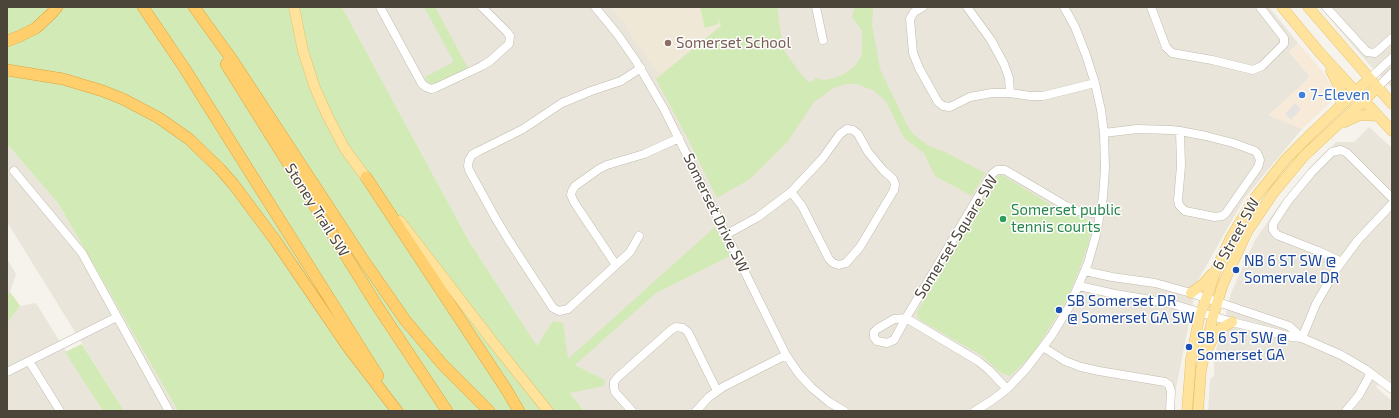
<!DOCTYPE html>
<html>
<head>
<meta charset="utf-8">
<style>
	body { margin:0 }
	#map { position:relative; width:1399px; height:418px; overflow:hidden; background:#f6f3ec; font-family:"Exo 2",sans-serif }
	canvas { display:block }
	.frame { position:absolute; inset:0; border:8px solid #4b4439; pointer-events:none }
</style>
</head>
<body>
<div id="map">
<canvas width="1399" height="418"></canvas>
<div class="frame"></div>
</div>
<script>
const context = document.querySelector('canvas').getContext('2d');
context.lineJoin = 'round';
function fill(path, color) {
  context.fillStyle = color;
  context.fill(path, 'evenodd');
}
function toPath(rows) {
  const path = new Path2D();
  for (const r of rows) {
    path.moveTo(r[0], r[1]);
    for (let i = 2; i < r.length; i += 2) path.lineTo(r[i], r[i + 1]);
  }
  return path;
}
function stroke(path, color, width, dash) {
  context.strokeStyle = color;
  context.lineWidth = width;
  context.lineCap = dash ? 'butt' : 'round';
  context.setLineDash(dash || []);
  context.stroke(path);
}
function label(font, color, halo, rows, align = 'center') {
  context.font = font + ' "Exo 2",sans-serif';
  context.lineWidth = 3;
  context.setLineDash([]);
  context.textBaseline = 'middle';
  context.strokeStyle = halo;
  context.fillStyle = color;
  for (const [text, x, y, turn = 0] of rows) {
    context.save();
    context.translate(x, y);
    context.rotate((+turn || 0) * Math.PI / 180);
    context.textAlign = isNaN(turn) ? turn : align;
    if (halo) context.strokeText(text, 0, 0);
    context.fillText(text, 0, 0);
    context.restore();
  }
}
fill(toPath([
	[342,7,1269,7,1298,43,1289,52,1308,74,1308,79,1269,115,1302,129,1244,199,1197,282,1175,393,1175,411,584,411,554,373,470,243],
	[1320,7,1392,7,1392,88,1367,62],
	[1369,127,1392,148,1392,383,1385,378,1376,387,1392,401,1392,411,1208,411,1210,379,1214,376,1214,354,1222,332,1231,293,1255,240,1280,204,1336,142,1354,142],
	[7,144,58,203,178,411,124,411,7,222],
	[7,259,16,274,10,292,20,306,36,303,103,411,7,411]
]), '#eae5da');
fill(toPath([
	[1298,43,1324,73,1336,94,1335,98,1302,129,1269,115,1308,79,1308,74,1289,52]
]), '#f7ead8');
fill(toPath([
	[610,7,716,7,721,26,660,75,632,38,623,22]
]), '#efe8d6');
fill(toPath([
	[7,7,342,7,470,243,537,346,553,321,563,323,568,359,715,227,730,256,656,293,575,365,605,380,604,386,570,393,584,411,178,411,58,203,7,144],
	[424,7,435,7,468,68,434,84,431,84,428,82,425,77,452,63,453,60],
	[700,7,777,7,781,34,785,52,800,73,810,83,816,78,824,80,835,78,846,73,855,66,862,55,862,30,852,17,855,7,873,7,872,25,880,69,907,125,913,134,929,146,947,153,985,173,972,196,935,176,924,153,904,138,886,101,873,90,856,84,846,84,834,88,814,102,788,141,750,179,717,198,688,139,656,79,721,26,718,17,719,24,705,28],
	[1002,175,1056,208,1066,212,1087,219,1092,224,1089,241,1082,262,1071,290,1062,308,1032,355,1010,376,1001,373,981,355,925,323,918,318,917,312,996,177],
	[10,292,20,306,7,323,7,295],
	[82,344,124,411,103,411,65,352]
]), '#d2eab5');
fill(toPath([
	[1295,103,1301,109,1291,120,1285,114]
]), '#e5e3e0');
const minor = toPath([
	[380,7,422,84,426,87,431,89,435,88,482,66,490,61,509,44,510,36,507,32,482,7],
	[595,7,618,35,636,61,664,109,786,355,799,374,812,388,829,402,844,411],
	[816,7,823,40],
	[923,7,914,12,910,19,913,53,919,68,938,102,943,106,950,107,970,97,992,93,1010,93,1030,96,1043,96,1095,83],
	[967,7,991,40,1004,64,1009,78,1010,93],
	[1151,7,1166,47,1172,53,1212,60,1253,70,1262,66,1284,44,1284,38,1260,7],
	[1326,7,1367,52,1375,53,1392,38],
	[641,68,621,81,591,91,562,103,523,129,477,152,472,155,469,160,468,166,469,170,496,219,508,239,553,308,559,311,568,309,616,265,574,202,571,195,572,191,575,186,599,169,607,165,644,154,679,138],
	[1369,79,1392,58],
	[1377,88,1392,73],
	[1104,133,1137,129,1171,130,1180,131,1206,136,1233,143,1255,151,1257,153,1260,160,1258,167,1226,213,1222,216,1215,217,1185,211,1179,205,1178,200,1181,166,1180,131],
	[14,171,82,253,169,411],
	[727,234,758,217,791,192,822,159,840,134,847,129,853,130,858,134,868,152,883,170,893,179,895,184,894,190,860,247,846,263,839,265,833,263,829,259,802,206,791,192],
	[1342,262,1318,251,1277,235,1273,230,1273,224,1288,201,1312,172,1332,152,1341,150,1347,153,1392,198],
	[616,265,630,252,639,236],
	[1085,271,1112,277,1155,283,1191,293,1289,326,1302,338],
	[1079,286,1115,294,1169,303,1232,322,1292,337,1302,338,1341,355,1365,369,1392,389],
	[1302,338,1316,304,1335,271,1358,240,1392,204],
	[1043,347,1065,361,1081,367,1099,371,1165,382,1169,385,1171,391,1170,411],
	[29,361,60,411],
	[7,372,117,317],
	[1007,389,989,370,978,361,906,318,894,319,877,329,874,332,874,337,877,341,887,343,894,340,906,318,987,182,992,174,997,170,1005,170,1066,206,1077,211,1100,214],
	[632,411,615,392,614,388,614,382,618,377,671,330,676,327,683,328,688,332,717,391],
	[696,411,709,397,723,387,786,355],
	[975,411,991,401,1007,389,1026,369,1052,335,1069,307,1082,277,1088,263,1096,235,1103,197,1105,168,1104,133,1101,110,1095,83,1086,55,1075,27,1064,7],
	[1346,411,1359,395,1371,373]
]);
const major = toPath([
	[294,7,303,51,315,88,328,117,345,149,370,183],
	[1282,7,1320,53,1392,131],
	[1308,7,1392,104],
	[1331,71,1340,88,1341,105],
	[1345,122,1360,115,1378,116],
	[400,221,496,346,548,411],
	[1191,293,1203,284,1212,274],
	[1208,348,1215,335,1220,329,1232,322],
	[1187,411,1191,359,1199,319,1216,270,1231,237,1254,199,1286,159,1314,131,1369,79],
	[1198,411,1201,370,1213,316,1223,284,1247,232,1274,192,1304,156,1377,88]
]);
const highway = toPath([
	[143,7,185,69,378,376],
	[194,7,233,61,364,261,405,320,443,365,489,411],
	[7,41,20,36,36,28,51,14,57,7],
	[226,64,376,304,447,411],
	[7,70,63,79,103,91,123,99,159,118,189,139,220,169,234,185,275,240,348,347,397,411],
	[366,177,506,389,519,411]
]);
stroke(minor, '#c2bbae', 9);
stroke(major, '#e6c16a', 11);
stroke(highway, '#e0a43c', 12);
stroke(minor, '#fff', 8);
stroke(major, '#ffe39c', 10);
stroke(highway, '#ffcf6e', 11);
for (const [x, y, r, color] of [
	[668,43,4,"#8d6e63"],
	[1302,95,4,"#3f7fe0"],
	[1003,219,4,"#2e9e5b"],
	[1236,270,4,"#1a4fb4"],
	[1059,310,4,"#1a4fb4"],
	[1189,347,4,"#1a4fb4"]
]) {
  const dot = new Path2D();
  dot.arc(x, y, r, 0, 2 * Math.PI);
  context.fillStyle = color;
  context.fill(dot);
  stroke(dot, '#fff', 1.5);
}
label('15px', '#785e54', '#fff', [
	["Somerset School",676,43]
], 'left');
label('15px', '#366cbe', '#fff', [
	["7-Eleven",1310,95]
], 'left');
label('15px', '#4b4439', '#fff', [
	["Stoney Trail SW",317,210,58],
	["Somerset Drive SW",716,213,64],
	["6 Street SW",1236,234,-61],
	["Somerset Square SW",956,237,-58]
]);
label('15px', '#27864d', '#fff', [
	["Somerset public",1011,210],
	["tennis courts",1011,227]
], 'left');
label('15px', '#164399', '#fff', [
	["NB 6 ST SW @",1244,261],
	["Somervale DR",1244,278],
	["SB Somerset DR",1067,301],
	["@ Somerset GA SW",1067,318],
	["SB 6 ST SW @",1197,338],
	["Somerset GA",1197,355]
], 'left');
</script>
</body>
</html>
